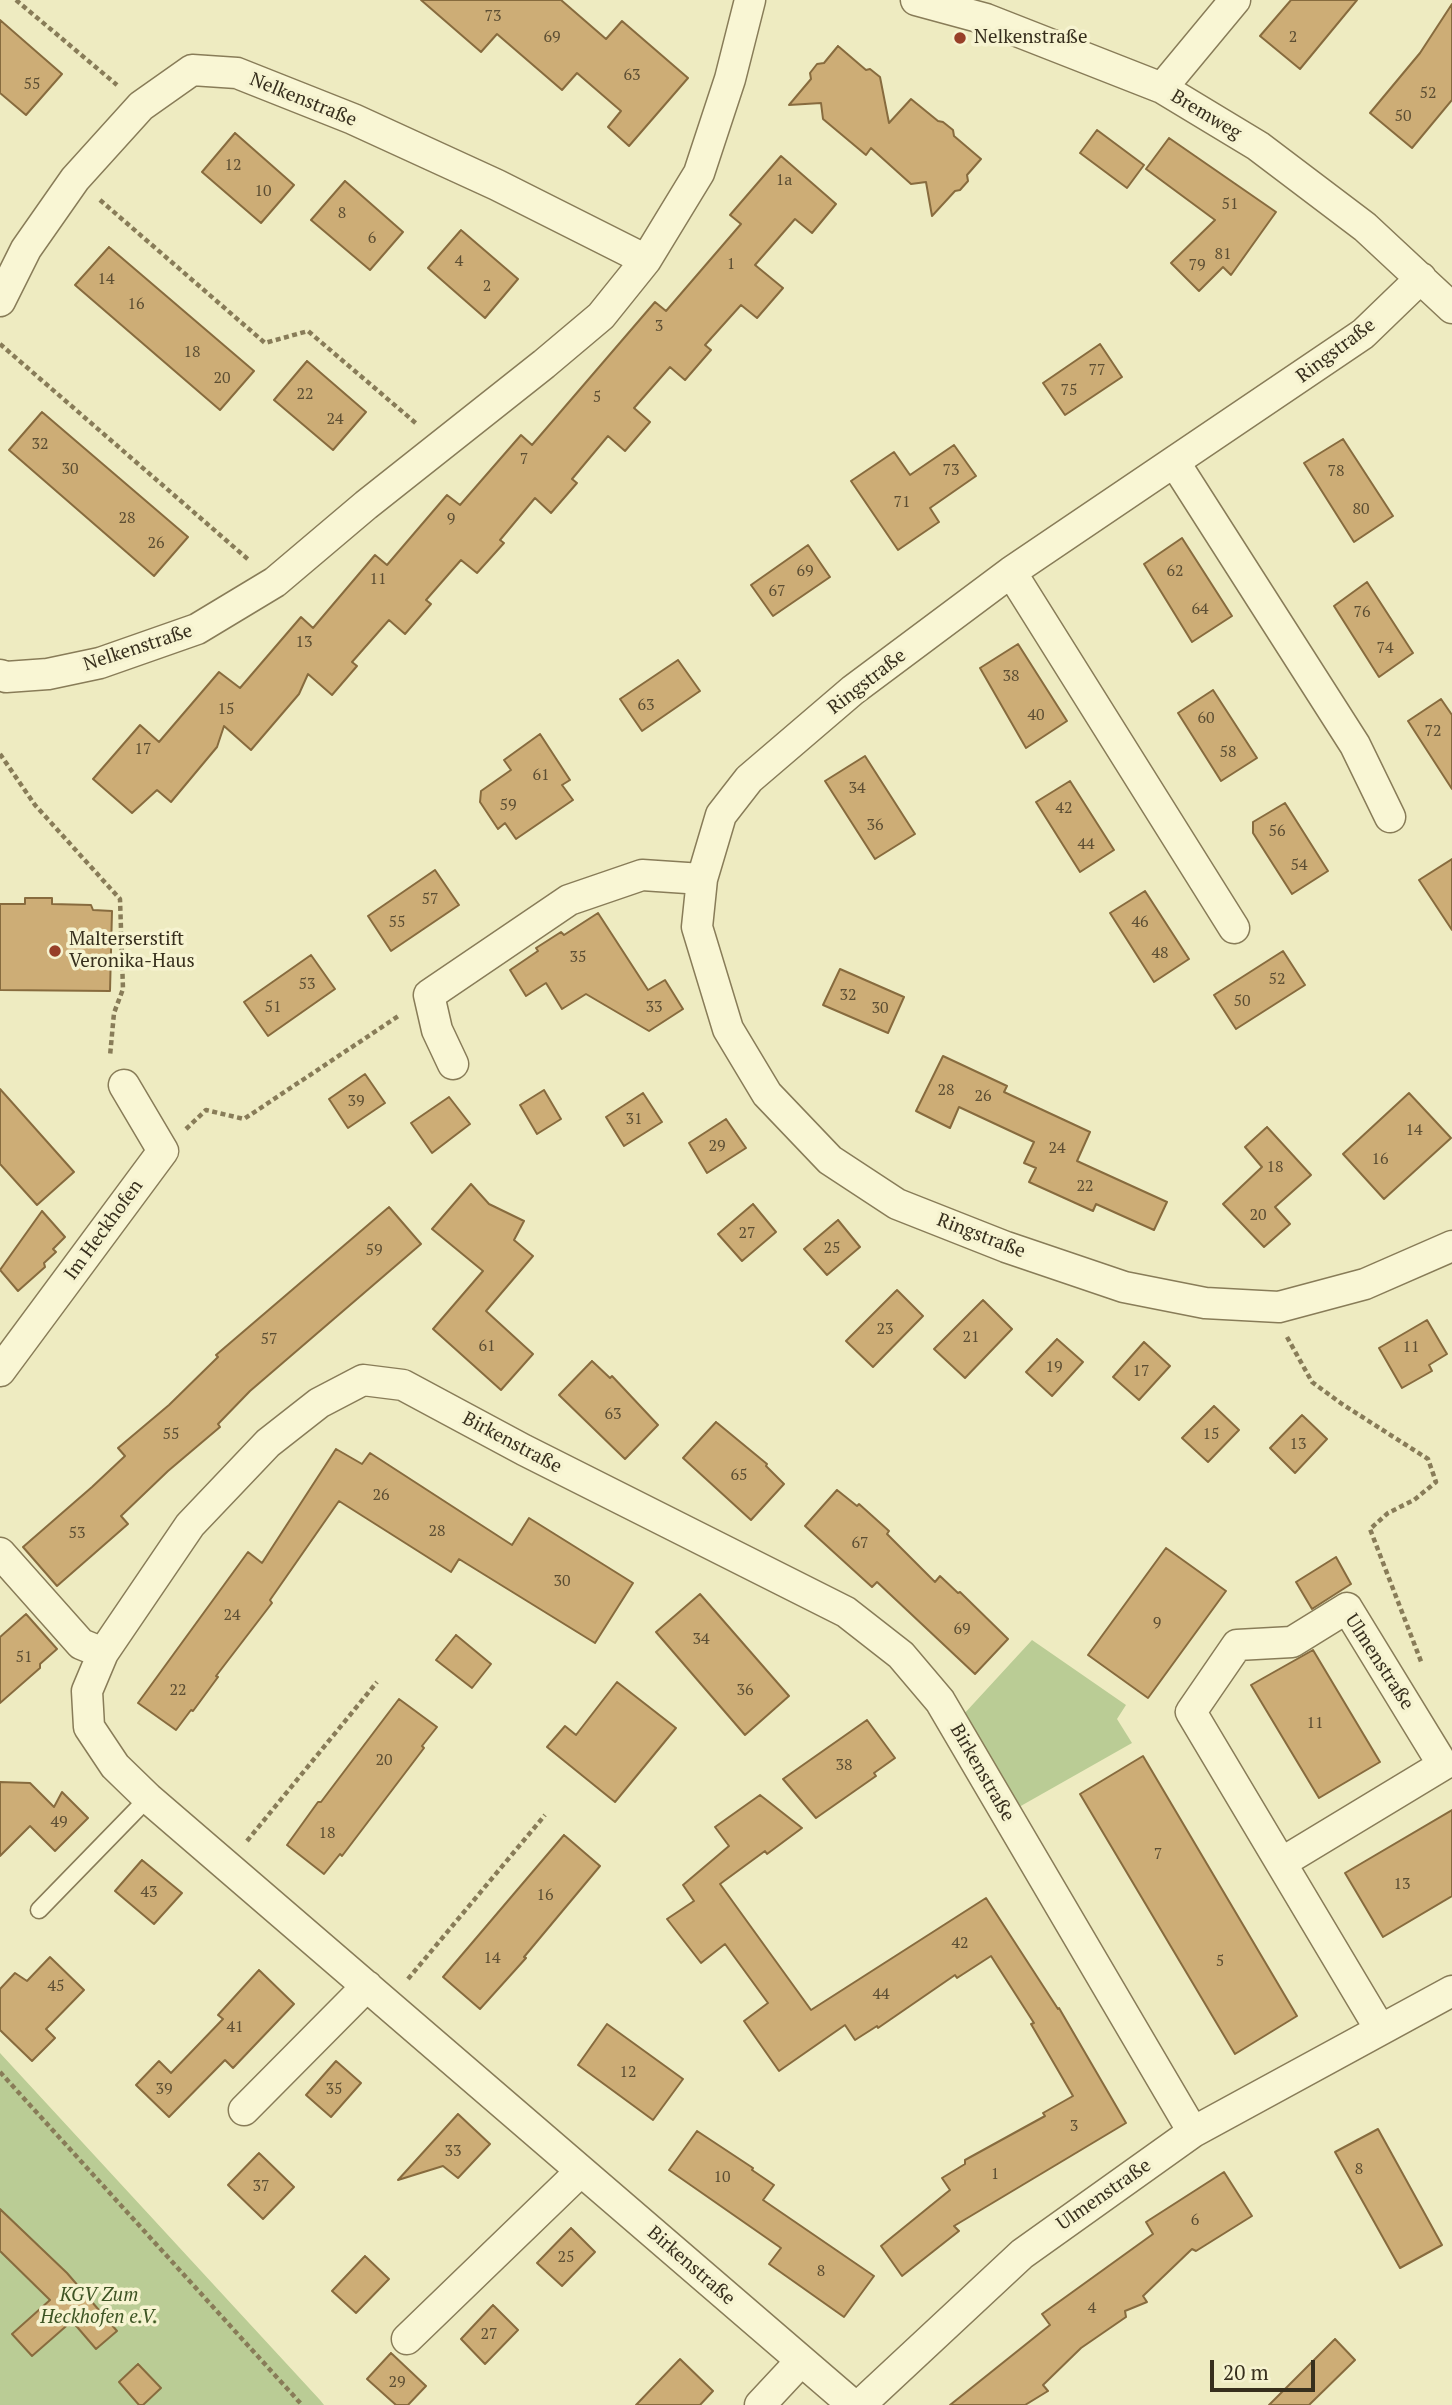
<!DOCTYPE html>
<html>
<head>
<meta charset="utf-8">
<style>
	body { margin:0 }
	#map { position:relative; width:1452px; height:2405px; overflow:hidden; background:#eeebc1; font-family:"PT Serif",serif }
	canvas { display:block }
	.scale { position:absolute; left:1210px; top:2360px; width:105px; height:32px; box-sizing:border-box; border:4px solid #372f1d; border-top:0; padding-left:9px; font-size:21px; line-height:24px; white-space:nowrap; color:#372f1d; -webkit-text-stroke:5px #f6f3d0; paint-order:stroke }
</style>
</head>
<body>
<div id="map">
<canvas width="1452" height="2405"></canvas>
<div class="scale">20 m</div>
</div>
<script>
const context = document.querySelector('canvas').getContext('2d');
context.lineJoin = 'round';
function fill(path, color) {
  context.fillStyle = color;
  context.fill(path, 'evenodd');
}
function toPath(rows) {
  const path = new Path2D();
  for (const r of rows) {
    path.moveTo(r[0], r[1]);
    for (let i = 2; i < r.length; i += 2) path.lineTo(r[i], r[i + 1]);
  }
  return path;
}
function stroke(path, color, width, dash) {
  context.strokeStyle = color;
  context.lineWidth = width;
  context.lineCap = dash ? 'butt' : 'round';
  context.setLineDash(dash || []);
  context.stroke(path);
}
function label(font, color, halo, rows, align = 'center') {
  context.font = font + ' "PT Serif",serif';
  context.lineWidth = 7;
  context.setLineDash([]);
  context.textBaseline = 'middle';
  context.strokeStyle = halo;
  context.fillStyle = color;
  for (const [text, x, y, turn = 0] of rows) {
    context.save();
    context.translate(x, y);
    context.rotate((+turn || 0) * Math.PI / 180);
    context.textAlign = isNaN(turn) ? turn : align;
    if (halo) context.strokeText(text, 0, 0);
    context.fillText(text, 0, 0);
    context.restore();
  }
}
fill(toPath([
	[1032,1640,1126,1705,1117,1719,1132,1743,1019,1807,963,1715],
	[0,2053,320,2400,324,2405,0,2405]
]), '#bacc95');
const building = toPath([
	[421,0,561,0,606,39,622,21,688,78,629,146,608,127,621,111,577,73,562,90,497,34,481,52,421,0],
	[1291,0,1357,0,1300,69,1260,36,1291,0],
	[1452,4,1452,100,1412,148,1370,113,1420,53,1452,4],
	[0,20,62,74,26,115,0,93,0,20],
	[838,46,866,70,870,69,880,77,889,123,911,99,938,121,943,122,953,130,954,136,981,159,967,175,968,181,960,190,955,191,932,216,926,182,911,184,871,148,866,155,823,119,821,103,789,105,811,79,810,73,817,64,824,63,838,46],
	[1097,130,1144,165,1127,188,1080,153,1097,130],
	[235,133,294,185,261,223,202,172,235,133],
	[1169,138,1276,212,1231,275,1223,267,1199,291,1171,263,1215,220,1146,169,1169,138],
	[781,156,836,204,812,233,795,219,755,265,783,288,757,318,741,305,705,345,711,350,685,380,670,367,634,408,650,422,625,451,608,436,572,479,577,483,551,513,535,498,500,540,504,543,477,573,461,560,426,600,431,604,405,634,389,620,352,662,357,666,332,695,308,674,299,694,251,750,224,726,217,747,171,802,157,790,132,813,93,779,140,725,159,742,219,672,240,688,301,617,313,628,375,555,387,565,447,495,460,505,521,435,532,445,655,302,666,311,741,224,730,215,781,156],
	[345,181,403,232,370,270,311,220,345,181],
	[461,230,518,279,485,318,428,268,461,230],
	[109,247,254,371,220,410,75,285,109,247],
	[1100,344,1122,377,1065,415,1043,383,1100,344],
	[307,361,366,412,333,450,274,400,307,361],
	[42,412,188,537,154,576,9,450,42,412],
	[1343,439,1393,516,1354,542,1304,463,1343,439],
	[954,445,976,476,930,508,939,522,898,550,851,481,894,452,910,475,954,445],
	[1182,538,1232,616,1192,642,1144,564,1182,538],
	[808,545,830,577,773,616,751,585,808,545],
	[1367,582,1413,653,1379,677,1334,606,1367,582],
	[1018,644,1067,721,1026,748,980,668,1018,644],
	[678,660,700,691,642,731,620,699,678,660],
	[1213,690,1257,758,1221,781,1178,713,1213,690],
	[1441,699,1452,715,1452,789,1408,721,1441,699],
	[540,734,570,780,562,785,573,800,516,839,505,823,498,829,480,802,481,791,511,770,504,760,540,734],
	[865,756,915,834,875,859,825,781,865,756],
	[1070,781,1114,850,1080,872,1036,802,1070,781],
	[1285,803,1328,871,1292,894,1253,833,1253,822,1285,803],
	[1452,859,1452,930,1419,880,1452,859],
	[435,870,459,905,391,951,368,916,435,870],
	[1145,891,1189,959,1154,982,1110,913,1145,891],
	[25,898,52,898,52,904,91,905,93,910,112,911,110,991,0,990,0,904,25,904,25,898],
	[598,913,648,990,665,980,683,1009,649,1031,586,994,562,1009,546,983,526,996,510,970,538,951,536,948,561,932,564,935,598,913],
	[1283,951,1305,985,1236,1029,1214,995,1283,951],
	[311,955,335,989,268,1036,244,1002,311,955],
	[840,969,904,997,888,1033,823,1005,840,969],
	[943,1056,1007,1086,1004,1092,1090,1132,1077,1161,1167,1202,1154,1230,1096,1204,1093,1211,1029,1182,1036,1168,1024,1163,1034,1142,959,1107,950,1128,916,1111,943,1056],
	[365,1074,385,1103,348,1128,329,1099,365,1074],
	[0,1089,74,1172,37,1205,0,1164,0,1089],
	[544,1090,561,1119,537,1134,520,1105,544,1090],
	[643,1093,662,1122,624,1146,606,1117,643,1093],
	[1409,1093,1451,1138,1384,1199,1343,1154,1409,1093],
	[449,1097,470,1124,432,1153,411,1123,449,1097],
	[726,1119,746,1148,707,1173,689,1143,726,1119],
	[1267,1127,1311,1175,1275,1207,1290,1224,1264,1247,1223,1204,1262,1167,1245,1147,1267,1127],
	[471,1184,489,1204,524,1221,514,1240,533,1256,486,1311,533,1354,501,1390,433,1329,483,1271,432,1229,471,1184],
	[753,1204,776,1232,742,1261,718,1234,753,1204],
	[389,1207,421,1244,250,1391,218,1424,220,1427,168,1471,121,1516,128,1524,57,1586,23,1547,92,1487,125,1456,118,1448,169,1405,218,1357,216,1355,389,1207],
	[42,1211,65,1237,53,1249,56,1252,44,1263,45,1267,18,1291,0,1270,42,1211],
	[838,1220,860,1247,827,1275,804,1249,838,1220],
	[897,1290,923,1316,873,1367,846,1341,897,1290],
	[983,1300,1012,1329,965,1378,934,1349,983,1300],
	[1427,1320,1447,1354,1429,1365,1432,1371,1402,1388,1379,1348,1427,1320],
	[1057,1339,1083,1362,1052,1396,1026,1372,1057,1339],
	[1144,1342,1170,1366,1139,1400,1113,1377,1144,1342],
	[592,1361,610,1378,612,1376,658,1425,625,1459,559,1395,592,1361],
	[1214,1406,1239,1430,1208,1462,1182,1438,1214,1406],
	[1302,1415,1327,1439,1295,1473,1270,1448,1302,1415],
	[716,1422,767,1464,766,1466,784,1484,751,1520,683,1458,716,1422],
	[336,1449,362,1464,370,1453,512,1545,529,1518,633,1583,595,1643,459,1559,451,1572,339,1501,270,1600,272,1603,216,1676,218,1677,193,1711,191,1710,176,1730,138,1703,248,1552,262,1563,336,1449],
	[837,1490,857,1506,859,1504,889,1531,887,1534,935,1582,940,1576,958,1593,960,1592,1008,1639,975,1674,877,1582,872,1587,805,1526,837,1490],
	[1166,1548,1226,1591,1148,1698,1088,1655,1166,1548],
	[1336,1557,1351,1584,1312,1609,1296,1582,1336,1557],
	[700,1594,789,1696,745,1735,656,1632,700,1594],
	[26,1614,57,1649,40,1664,40,1668,0,1703,0,1637,26,1614],
	[456,1635,491,1664,472,1688,436,1660,456,1635],
	[1313,1650,1380,1762,1319,1798,1251,1685,1313,1650],
	[617,1682,676,1728,615,1802,547,1747,565,1726,576,1735,617,1682],
	[399,1699,437,1727,422,1746,424,1748,342,1856,340,1854,324,1874,287,1845,318,1802,321,1802,399,1699],
	[867,1720,895,1758,874,1773,876,1776,816,1818,783,1779,867,1720],
	[1143,1756,1297,2016,1235,2054,1080,1794,1143,1756],
	[0,1782,30,1783,54,1807,62,1792,88,1818,55,1851,30,1826,0,1856,0,1782],
	[760,1795,802,1828,767,1854,765,1851,720,1884,811,2010,986,1898,1058,2009,1059,2008,1126,2123,954,2226,959,2231,902,2276,881,2246,950,2190,942,2178,965,2164,965,2160,1045,2116,1043,2113,1073,2096,1031,2024,1034,2023,991,1956,957,1978,955,1975,878,2028,877,2026,855,2040,845,2025,779,2071,744,2021,768,2003,725,1944,701,1963,667,1919,694,1901,683,1885,729,1846,715,1827,760,1795],
	[1452,1810,1452,1896,1383,1937,1345,1873,1452,1810],
	[564,1835,600,1866,524,1957,526,1958,480,2009,443,1977,564,1835],
	[142,1860,182,1893,154,1924,115,1891,142,1860],
	[50,1957,84,1990,46,2029,55,2038,32,2061,0,2030,0,1989,15,1973,27,1981,50,1957],
	[259,1970,294,2004,233,2068,225,2060,169,2117,136,2085,159,2061,171,2073,223,2019,218,2015,259,1970],
	[607,2024,683,2079,653,2120,578,2065,607,2024],
	[336,2061,361,2083,331,2117,306,2095,336,2061],
	[458,2114,490,2144,458,2178,443,2166,398,2180,458,2114],
	[1378,2129,1442,2245,1400,2268,1335,2152,1378,2129],
	[697,2131,753,2168,752,2170,774,2185,763,2200,874,2276,844,2317,769,2264,781,2248,669,2170,697,2131],
	[259,2153,294,2187,263,2219,228,2185,259,2153],
	[1224,2172,1252,2216,1196,2251,1192,2249,1143,2296,1147,2302,1125,2311,1126,2317,1081,2348,1043,2385,1048,2391,1025,2405,950,2405,1050,2325,1042,2314,1153,2234,1146,2222,1224,2172],
	[0,2209,67,2273,117,2331,96,2349,72,2321,32,2356,12,2334,50,2300,0,2251,0,2209],
	[571,2228,595,2252,562,2286,537,2263,571,2228],
	[365,2256,389,2279,356,2313,332,2291,365,2256],
	[493,2305,518,2330,485,2364,461,2339,493,2305],
	[1335,2339,1355,2360,1309,2405,1269,2405,1335,2339],
	[391,2353,426,2386,408,2405,396,2405,367,2379,391,2353],
	[680,2359,713,2391,700,2405,636,2405,680,2359],
	[138,2364,161,2388,143,2405,139,2405,119,2382,138,2364]
]);
fill(building, '#cdad76');
stroke(building, '#876b3e', 2);
const lane = toPath([
	[39,1910,148,1798]
]);
const street = toPath([
	[916,0,986,19,1162,88,1258,146,1365,227,1452,308],
	[1162,88,1235,0],
	[1421,278,1363,334,1011,572,853,690,749,779,721,815,702,879,697,927,728,1029,767,1094,830,1160,897,1204,1006,1247,1124,1287,1205,1303,1279,1307,1365,1284,1452,1246],
	[0,301,26,249,75,179,141,106,192,70,237,73,353,119,497,185,646,260],
	[1175,463,1355,745,1390,817],
	[1011,572,1234,928],
	[0,675,6,677,48,674,100,663,197,629,275,582,366,505,544,364,601,316,646,260,699,173,730,79,750,0],
	[453,1064,437,1030,429,995,569,900,642,875,702,879],
	[0,1371,163,1151,124,1085],
	[0,1553,81,1644,103,1653],
	[1281,1863,1191,1712,1237,1645,1292,1642,1347,1608,1443,1765,1281,1863,1380,2029],
	[244,2110,367,1986],
	[407,2339,581,2171],
	[760,2405,801,2361],
	[853,2405,148,1798,115,1766,89,1727,87,1691,103,1653,190,1525,268,1443,319,1403,363,1380,403,1385,524,1450,846,1612,901,1655,940,1701,1193,2132],
	[860,2405,1022,2254,1193,2132,1452,1991]
]);
stroke(lane, '#887c58', 19);
stroke(street, '#887c58', 33);
stroke(toPath([
	[16,0,117,85],
	[100,200,265,343,308,331,418,425],
	[0,344,250,561],
	[0,754,35,805,120,899,123,989,114,1013,110,1056],
	[186,1129,206,1110,244,1119,400,1015],
	[1287,1337,1312,1382,1342,1404,1428,1459,1436,1482,1414,1500,1388,1513,1370,1529,1422,1664],
	[247,1841,377,1682],
	[408,1979,545,1815],
	[0,2072,302,2405]
]), '#887c58', 4.5, [5, 3.5]);
stroke(lane, '#f9f6d4', 16);
stroke(street, '#f9f6d4', 30);
for (const [x, y, r, color] of [
	[960,38,7,"#973f28"],
	[55,951,7,"#973f28"]
]) {
  const dot = new Path2D();
  dot.arc(x, y, r, 0, 2 * Math.PI);
  context.fillStyle = color;
  context.fill(dot);
  stroke(dot, '#f6f3d0', 2.5);
}
label('16px', '#5c4e33', null, [
	["73",493,16],
	["69",552,37],
	["2",1293,37],
	["63",632,75],
	["55",32,84],
	["52",1428,93],
	["50",1403,116],
	["12",233,165],
	["1a",784,180],
	["10",263,191],
	["51",1230,204],
	["8",342,213],
	["6",372,238],
	["81",1223,254],
	["4",459,261],
	["1",731,264],
	["79",1197,265],
	["14",106,279],
	["2",487,286],
	["16",136,304],
	["3",659,326],
	["18",192,352],
	["77",1097,370],
	["20",222,378],
	["75",1069,390],
	["22",305,394],
	["5",597,397],
	["24",335,419],
	["32",40,444],
	["7",524,459],
	["30",70,469],
	["73",951,470],
	["78",1336,471],
	["71",902,502],
	["80",1361,509],
	["28",127,518],
	["9",451,519],
	["26",156,543],
	["69",805,571],
	["62",1175,571],
	["11",378,579],
	["67",777,591],
	["64",1200,609],
	["76",1362,612],
	["13",304,642],
	["74",1385,648],
	["38",1011,676],
	["63",646,705],
	["15",226,709],
	["40",1036,715],
	["60",1206,718],
	["72",1433,731],
	["17",143,749],
	["58",1228,752],
	["61",541,775],
	["34",857,788],
	["59",508,805],
	["42",1064,808],
	["36",875,825],
	["56",1277,831],
	["44",1086,844],
	["54",1299,865],
	["57",430,899],
	["55",397,922],
	["46",1140,922],
	["48",1160,953],
	["35",578,957],
	["52",1277,979],
	["53",307,984],
	["32",848,995],
	["50",1242,1001],
	["51",273,1007],
	["33",654,1007],
	["30",880,1008],
	["28",946,1090],
	["26",983,1096],
	["39",356,1101],
	["31",634,1119],
	["14",1414,1130],
	["29",717,1146],
	["24",1057,1148],
	["16",1380,1159],
	["18",1275,1167],
	["22",1085,1186],
	["20",1258,1215],
	["27",747,1233],
	["25",832,1248],
	["59",374,1250],
	["23",885,1329],
	["21",971,1337],
	["57",269,1339],
	["61",487,1346],
	["11",1411,1347],
	["19",1054,1367],
	["17",1141,1371],
	["63",613,1414],
	["55",171,1434],
	["15",1211,1434],
	["13",1298,1444],
	["65",739,1475],
	["26",381,1495],
	["28",437,1531],
	["53",77,1533],
	["67",860,1543],
	["30",562,1581],
	["24",232,1615],
	["9",1157,1623],
	["69",962,1629],
	["34",701,1639],
	["51",24,1657],
	["22",178,1690],
	["36",745,1690],
	["11",1315,1723],
	["20",384,1760],
	["38",844,1765],
	["49",59,1822],
	["18",327,1833],
	["7",1158,1854],
	["13",1402,1884],
	["43",149,1892],
	["16",545,1895],
	["42",960,1943],
	["14",492,1958],
	["5",1220,1961],
	["45",56,1986],
	["44",881,1994],
	["41",235,2027],
	["12",628,2072],
	["39",164,2089],
	["35",334,2089],
	["3",1074,2126],
	["33",453,2151],
	["8",1359,2169],
	["1",995,2174],
	["10",722,2177],
	["37",261,2186],
	["6",1195,2220],
	["25",566,2257],
	["8",821,2271],
	["4",1092,2308],
	["27",489,2334],
	["29",397,2382]
]);
label('19px', '#372f1d', '#f6f3d0', [
	["Nelkenstraße",974,38],
	["Malterserstift",69,940],
	["Veronika-Haus",69,962]
], 'left');
label('19px', '#372f1d', '#f6f3d0', [
	["Nelkenstraße",303,100,22],
	["Bremweg",1206,115,31],
	["Ringstraße",1336,351,-37],
	["Nelkenstraße",138,648,-18],
	["Ringstraße",867,682,-38],
	["Im Heckhofen",104,1230,-54],
	["Ringstraße",981,1236,21],
	["Birkenstraße",512,1443,28],
	["Ulmenstraße",1379,1662,57],
	["Birkenstraße",982,1773,60],
	["Ulmenstraße",1104,2195,-35],
	["Birkenstraße",691,2266,41]
]);
label('italic 19px', '#3d5423', '#f6f3d0', [
	["KGV Zum",99,2296],
	["Heckhofen e.V.",99,2318]
]);
</script>
</body>
</html>
